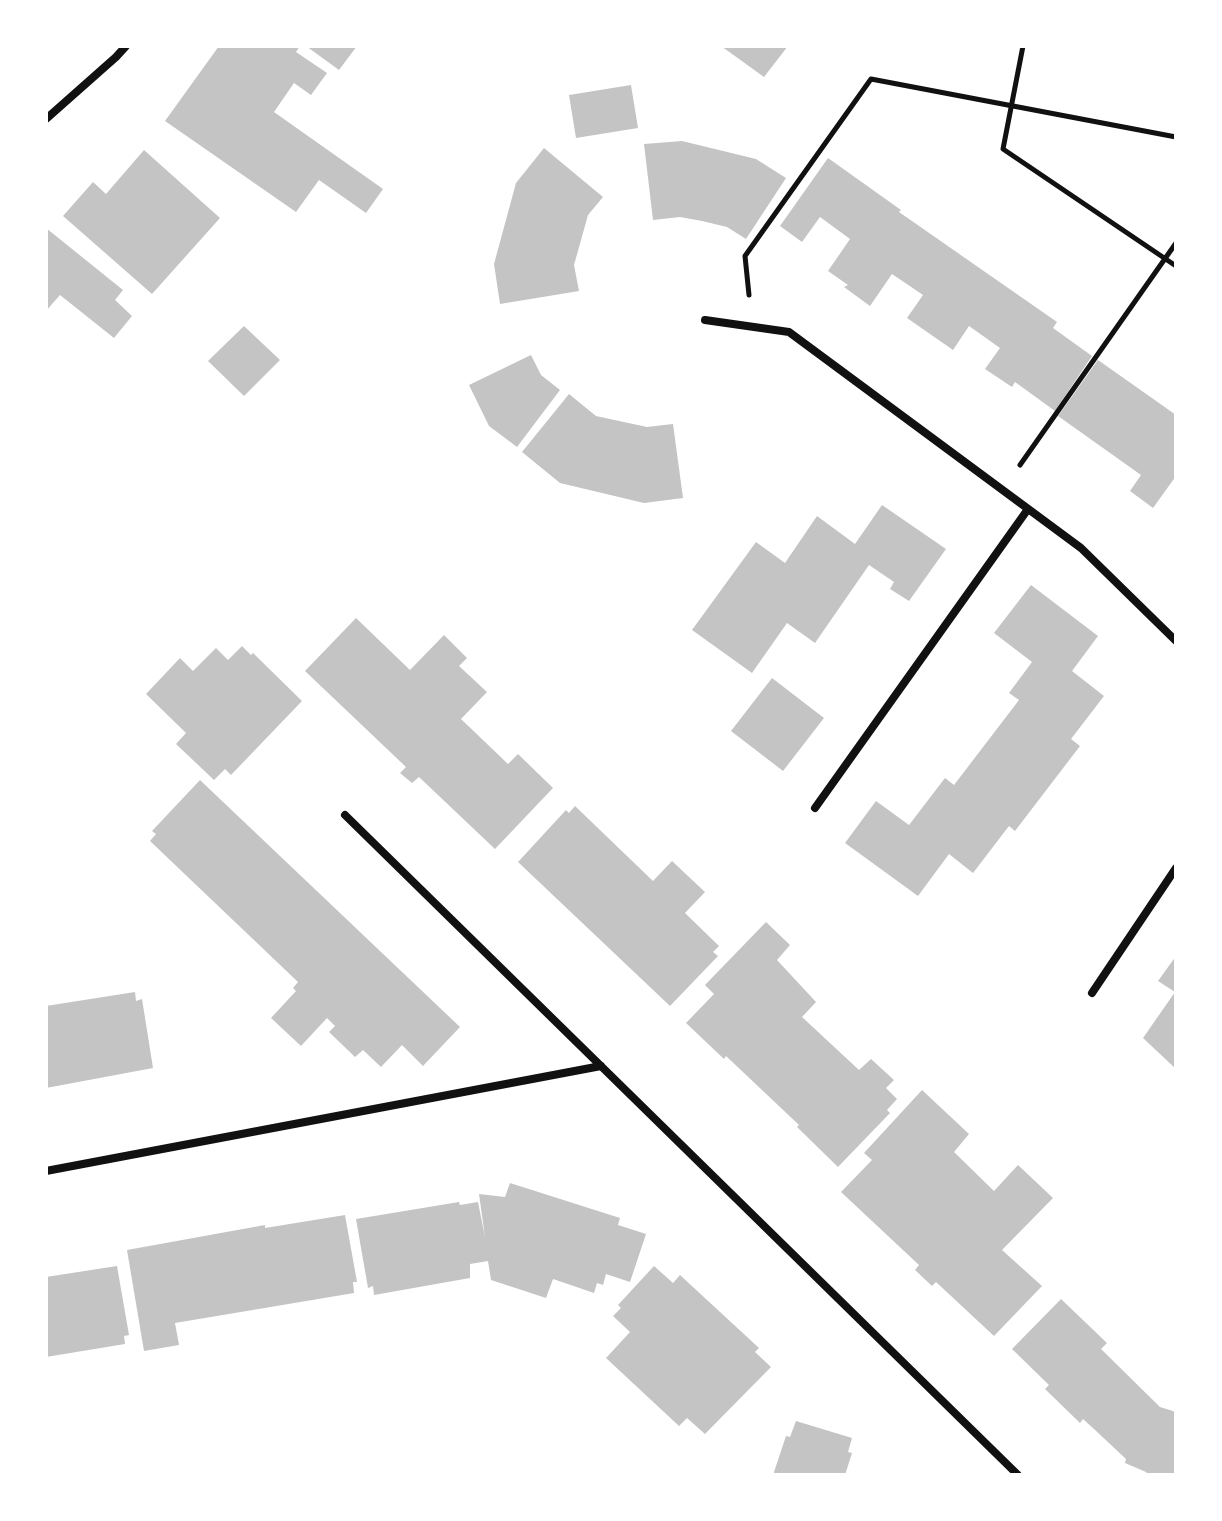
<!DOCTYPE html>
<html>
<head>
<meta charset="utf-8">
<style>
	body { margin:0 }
	#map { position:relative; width:1222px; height:1521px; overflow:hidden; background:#fff; font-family:Bitter,serif }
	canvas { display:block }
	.frame { position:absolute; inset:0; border:48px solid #fff; pointer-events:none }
</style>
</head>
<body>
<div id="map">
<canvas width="1222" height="1521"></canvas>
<div class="frame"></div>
</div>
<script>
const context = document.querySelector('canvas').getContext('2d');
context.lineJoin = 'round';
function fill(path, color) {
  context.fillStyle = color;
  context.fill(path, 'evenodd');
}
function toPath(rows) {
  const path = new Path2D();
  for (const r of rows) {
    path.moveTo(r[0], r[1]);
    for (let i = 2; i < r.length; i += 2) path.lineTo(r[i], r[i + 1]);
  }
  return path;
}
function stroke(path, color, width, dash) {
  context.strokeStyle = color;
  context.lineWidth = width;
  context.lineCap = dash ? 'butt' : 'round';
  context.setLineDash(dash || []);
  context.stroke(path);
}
fill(toPath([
	[219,46,300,46,296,52,327,73,311,95,294,83,274,112,383,189,366,213,319,180,296,212,165,121],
	[306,46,357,46,339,70],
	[721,46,788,46,764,77],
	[631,85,638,128,576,138,569,95],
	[682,141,756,159,786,178,746,239,727,227,702,221,680,217,653,220,644,144],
	[544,148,603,197,588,215,574,265,579,291,500,304,494,264,516,183],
	[144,150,220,218,152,294,63,216,93,182,106,194],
	[828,158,901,210,899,212,1057,322,1053,328,1092,356,1055,411,1015,382,1012,387,985,369,1000,348,969,326,953,350,907,318,923,295,892,274,870,306,844,287,848,285,828,271,850,239,820,217,802,242,780,226],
	[46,228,123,290,115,300,132,316,114,338,60,295,46,311],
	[244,326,280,360,244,396,208,361],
	[531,355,541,375,560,390,517,447,489,426,469,385],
	[1098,360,1176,415,1176,476,1153,508,1130,491,1141,475,1058,416],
	[569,394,596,416,647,427,673,424,683,498,644,503,560,483,522,452],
	[882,505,946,549,909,601,890,589,894,582,869,565,815,643,787,623,752,673,692,630,756,542,785,563,817,516,855,544],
	[1031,585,1098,636,1072,671,1104,696,1071,739,1080,746,1015,831,1009,826,973,873,949,854,918,896,845,843,876,801,909,825,945,778,954,785,1019,700,1009,693,1032,662,994,633],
	[356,618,410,670,444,635,467,658,459,666,487,692,461,719,508,764,518,754,553,788,495,849,419,777,412,783,400,773,406,767,305,671],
	[242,646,251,655,253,653,302,701,231,775,225,769,214,780,176,744,186,733,146,694,180,658,193,671,216,648,228,660],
	[772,678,824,718,783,771,731,731],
	[200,780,460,1027,423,1066,402,1045,381,1067,363,1050,355,1057,329,1032,335,1026,327,1018,301,1046,271,1018,296,991,293,988,298,982,150,841,156,834,152,831],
	[575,806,653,881,672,861,705,892,685,913,719,946,713,952,718,956,670,1006,518,862,566,810,569,813],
	[766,922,790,945,777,960,816,1002,802,1017,859,1070,871,1059,894,1080,886,1088,897,1099,887,1110,890,1113,838,1167,797,1127,799,1125,726,1056,724,1059,686,1023,714,994,705,985],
	[1176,956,1176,1069,1143,1038,1175,992,1158,981],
	[135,992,136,1001,142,999,153,1068,46,1088,46,1006],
	[922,1090,969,1134,954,1152,994,1191,1018,1165,1053,1198,1002,1250,1042,1286,994,1336,936,1282,932,1286,915,1270,919,1265,841,1192,872,1160,864,1153],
	[510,1183,620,1218,618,1225,646,1234,630,1282,606,1274,603,1285,597,1283,594,1293,553,1279,546,1298,491,1280,488,1261,470,1264,470,1278,374,1295,373,1286,368,1288,356,1219,459,1202,460,1205,478,1202,485,1237,479,1194,505,1197],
	[345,1215,357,1282,353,1282,354,1293,175,1323,179,1345,144,1351,127,1250,265,1225,265,1228],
	[117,1266,129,1335,124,1336,125,1344,46,1357,46,1277],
	[654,1266,673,1283,680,1275,759,1348,755,1352,771,1367,705,1434,687,1418,679,1426,606,1358,630,1332,613,1316,621,1308,618,1305],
	[1061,1299,1107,1343,1101,1349,1160,1407,1176,1412,1176,1475,1148,1475,1146,1472,1125,1463,1126,1459,1094,1429,1083,1419,1080,1423,1045,1389,1049,1385,1012,1349],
	[796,1421,852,1438,848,1452,852,1453,845,1475,773,1475,786,1436,790,1437]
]), '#c4c4c4');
stroke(toPath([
	[1023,46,1003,149,1176,266],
	[749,295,745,256,871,79,1176,137],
	[1020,465,1176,243]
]), '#111', 5);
stroke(toPath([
	[46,119,116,57,126,46],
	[705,320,789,332,1081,548,1176,641],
	[815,808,1028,509],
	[345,815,1018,1475],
	[1092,993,1176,868],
	[46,1171,601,1066]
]), '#111', 8);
</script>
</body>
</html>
